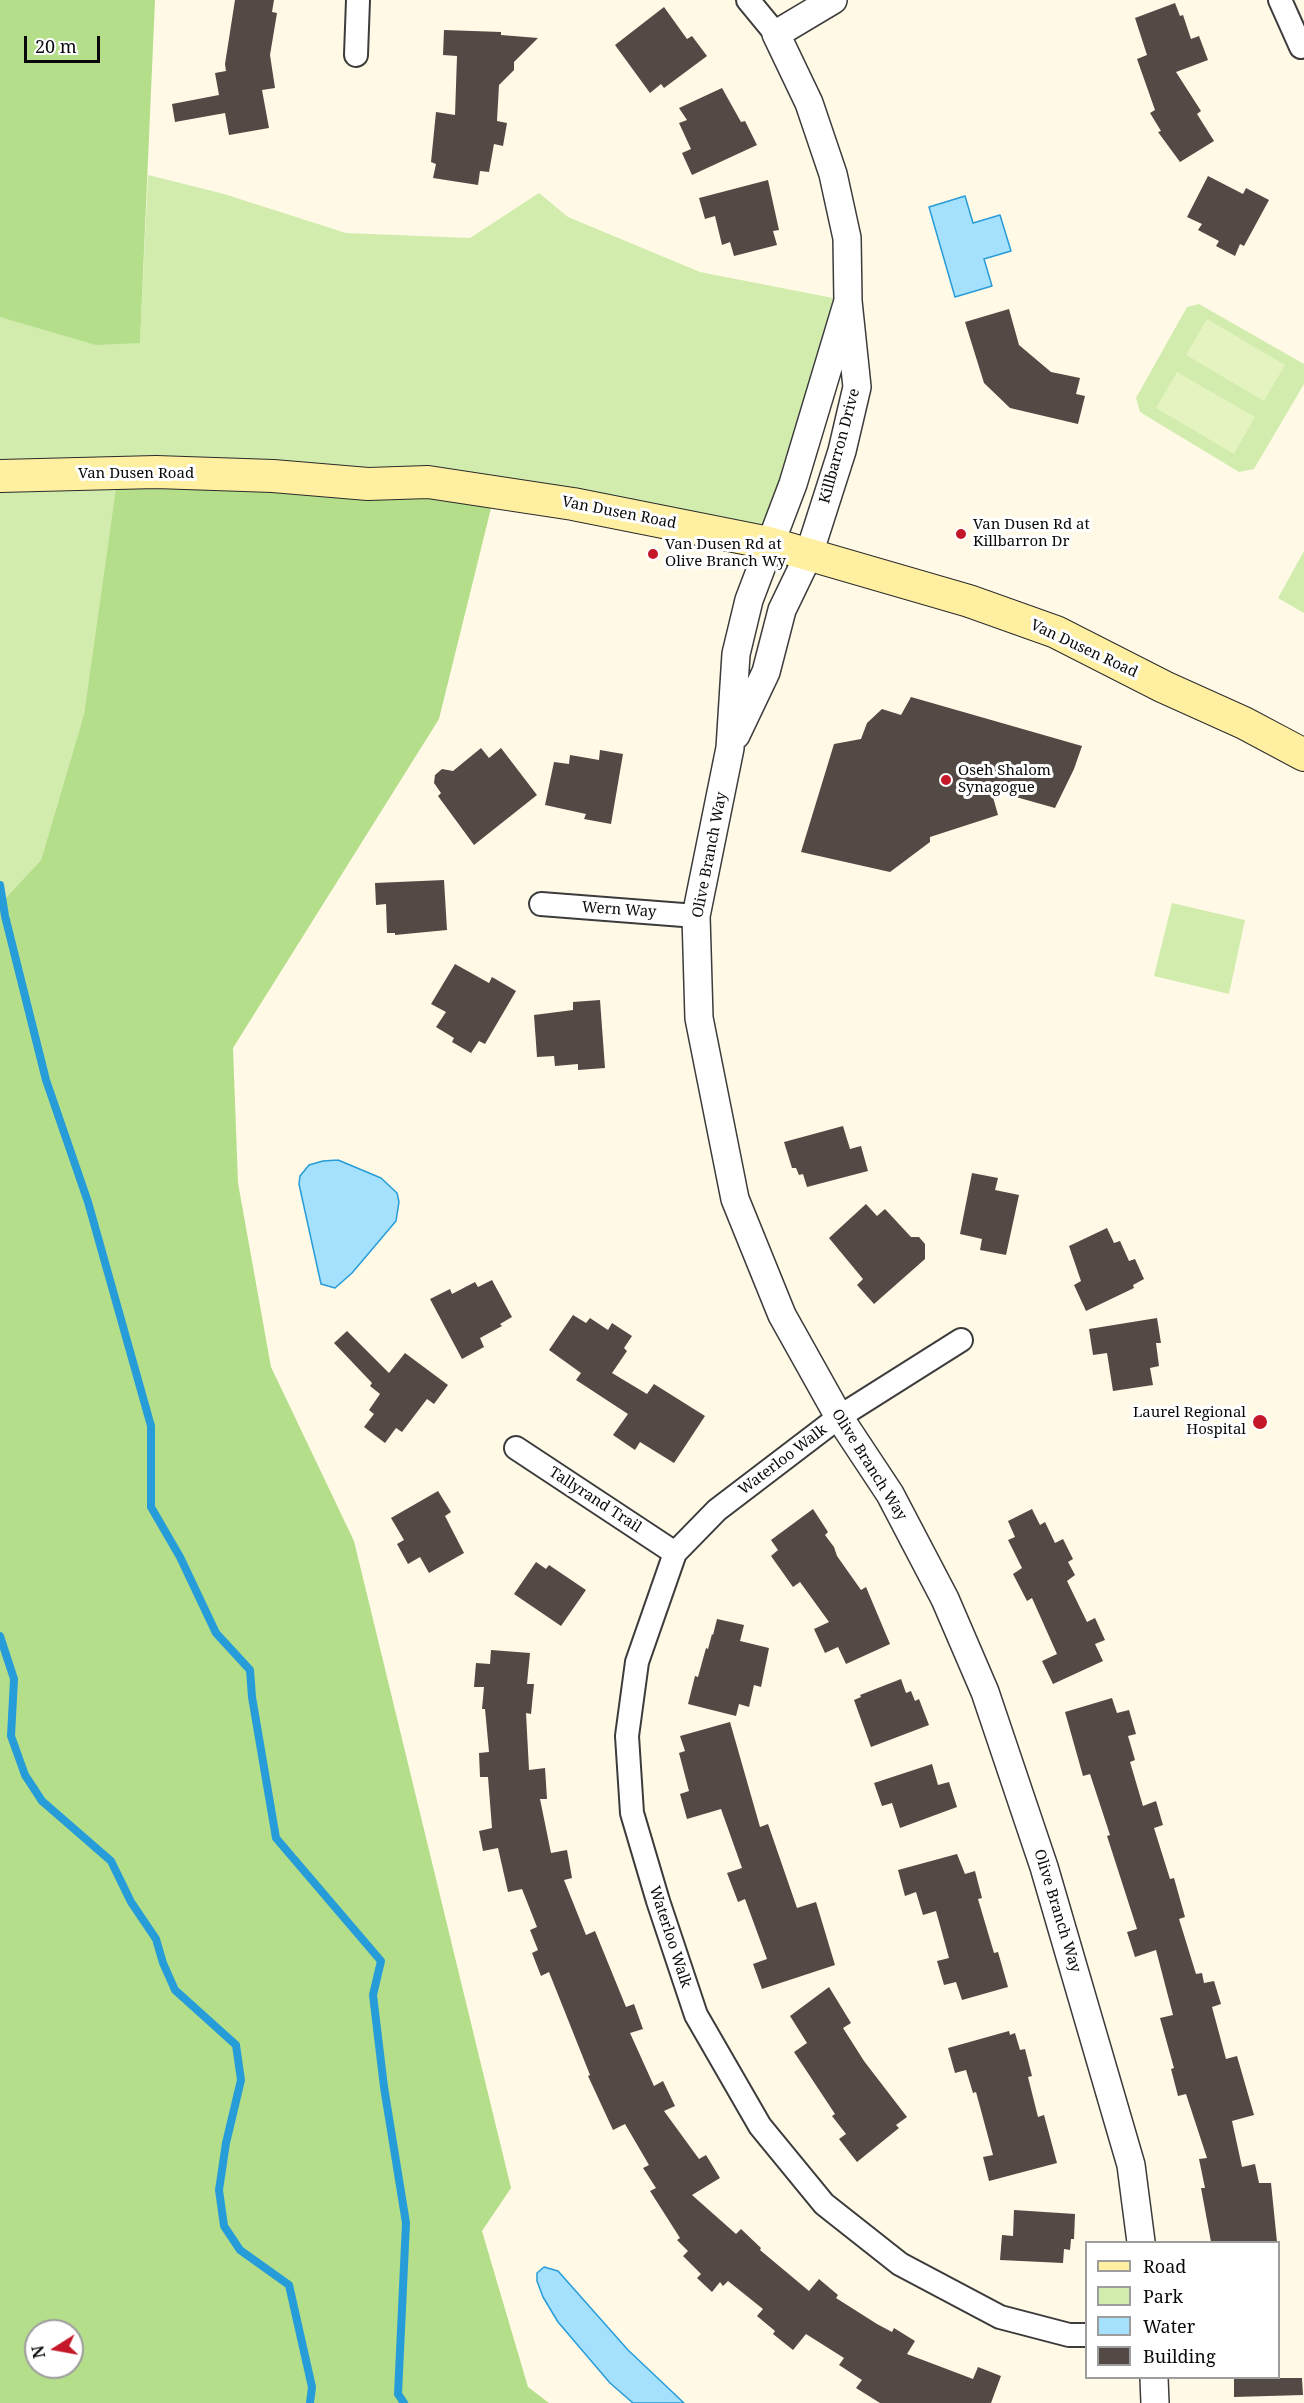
<!DOCTYPE html>
<html>
<head>
<meta charset="utf-8">
<style>
	body { margin:0 }
	#map { position:relative; width:1304px; height:2403px; overflow:hidden; background:#fff9e6; font-family:"Noto Serif",serif }
	canvas { display:block }
	.legend { position:absolute; left:1085px; top:2241px; width:195px; height:138px; box-sizing:border-box; background:#fff; border:2px solid #9d9d9d; margin:0; padding:8px 10px; list-style:none; font-size:18px; color:#090909 }
	.legend li { display:flex; align-items:center; gap:12px; height:30px }
	.legend b { width:30px; border:2px solid #9d9d9d }
	.north { position:absolute; left:24px; top:2319px; width:60px; height:60px; box-sizing:border-box; background:#fff; border:2px solid #9d9d9d; border-radius:50%; rotate:259deg; font-size:16px; font-weight:700; line-height:24px; text-align:center; color:#090909 }
	.north::after { content:''; display:block; margin:auto; width:21px; height:27px; background:#c41729; clip-path:polygon(50% 0,100% 100%,50% 72%,0 100%) }
	.scale { position:absolute; left:24px; top:36px; width:76px; height:27px; box-sizing:border-box; border:3px solid #090909; border-top:0; padding-left:8px; font-size:18px; line-height:21px; white-space:nowrap; color:#090909; -webkit-text-stroke:4px #fff; paint-order:stroke }
</style>
</head>
<body>
<div id="map">
<canvas width="1304" height="2403"></canvas>
<ul class="legend">
<li><b style="height:8px;background:#ffefa1"></b>Road</li>
<li><b style="height:16px;background:#d1ecad"></b>Park</li>
<li><b style="height:16px;background:#a5e0fc"></b>Water</li>
<li><b style="height:16px;background:#534a45"></b>Building</li>
</ul>
<div class="north">N</div>
<div class="scale">20 m</div>
</div>
<script>
const context = document.querySelector('canvas').getContext('2d');
context.lineJoin = 'round';
function fill(path, color) {
  context.fillStyle = color;
  context.fill(path, 'evenodd');
}
function toPath(rows) {
  const path = new Path2D();
  for (const r of rows) {
    path.moveTo(r[0], r[1]);
    for (let i = 2; i < r.length; i += 2) path.lineTo(r[i], r[i + 1]);
  }
  return path;
}
function stroke(path, color, width, dash) {
  context.strokeStyle = color;
  context.lineWidth = width;
  context.lineCap = dash ? 'butt' : 'round';
  context.setLineDash(dash || []);
  context.stroke(path);
}
function label(font, color, halo, rows, align = 'center') {
  context.font = font + ' "Noto Serif",serif';
  context.lineWidth = 6;
  context.setLineDash([]);
  context.textBaseline = 'middle';
  context.strokeStyle = halo;
  context.fillStyle = color;
  for (const [text, x, y, turn = 0] of rows) {
    context.save();
    context.translate(x, y);
    context.rotate((+turn || 0) * Math.PI / 180);
    context.textAlign = isNaN(turn) ? turn : align;
    if (halo) context.strokeText(text, 0, 0);
    context.fillText(text, 0, 0);
    context.restore();
  }
}
fill(toPath([
	[148,175,224,194,346,233,470,238,539,193,568,217,700,272,848,301,769,543,573,504,118,473,84,714,41,860,0,904,0,317,140,342],
	[1199,304,1304,364,1304,384,1254,469,1239,472,1140,412,1136,398,1187,307],
	[1304,551,1304,613,1278,598],
	[1172,903,1245,920,1229,994,1154,976]
]), '#d1ecad');
fill(toPath([
	[0,0,155,0,140,343,96,345,0,317],
	[118,473,495,492,439,719,233,1048,238,1183,271,1367,354,1541,511,2188,482,2231,528,2387,549,2403,0,2403,0,904,41,860,84,714],
	[36,2331,72,2331,72,2367,36,2367]
]), '#b5de8b');
fill(toPath([
	[1207,319,1285,365,1264,401,1186,355],
	[1177,372,1255,417,1234,454,1156,408]
]), '#e4f3bf');
const water = toPath([
	[965,196,973,223,1000,215,1011,251,984,259,992,286,955,297,929,207,965,196],
	[338,1160,381,1178,397,1193,399,1202,396,1221,352,1273,335,1288,321,1284,299,1184,300,1176,309,1165,323,1161,338,1160],
	[544,2267,558,2271,628,2350,684,2403,633,2403,610,2383,558,2322,543,2297,537,2281,537,2273,544,2267]
]);
fill(water, '#a5e0fc');
stroke(water, '#269cd9', 1.5);
stroke(toPath([
	[0,885,5,916,46,1080,88,1202,151,1426,151,1507,180,1557,216,1633,250,1670,252,1697,276,1838,381,1961,373,1995,384,2087,406,2223,398,2394,404,2403],
	[0,1636,14,1679,11,1736,25,1775,42,1801,111,1861,131,1902,156,1939,163,1963,175,1990,236,2045,241,2080,226,2143,219,2190,224,2226,240,2250,289,2285,312,2387,310,2403]
]), '#269cd9', 8);
fill(toPath([
	[235,0,274,0,272,12,277,13,270,55,275,88,262,90,269,128,229,135,225,113,175,122,172,104,219,95,215,73,226,71,225,64],
	[1175,3,1180,16,1183,15,1191,39,1199,36,1208,60,1176,72,1201,111,1197,114,1214,141,1180,162,1158,132,1161,131,1150,113,1155,110,1137,59,1147,55,1135,18],
	[664,7,687,39,692,36,707,56,664,88,661,84,650,93,615,45],
	[444,30,501,32,501,35,538,38,514,62,514,70,499,85,497,121,507,123,503,146,494,144,489,172,480,171,478,185,433,178,436,164,431,162,436,112,455,115,457,56,443,55],
	[722,88,741,122,745,121,757,145,692,175,682,153,691,149,679,123,687,120,679,108],
	[1208,176,1243,194,1246,188,1269,200,1244,246,1240,244,1235,256,1216,246,1219,241,1198,230,1202,224,1187,217],
	[768,180,779,230,773,231,777,245,734,256,730,242,722,245,715,216,705,219,699,198],
	[1009,309,1019,345,1051,372,1080,378,1076,394,1085,396,1078,424,1010,408,984,383,965,322],
	[911,697,1082,746,1074,769,1055,808,991,790,998,815,930,837,930,842,890,872,801,852,834,744,861,739,867,723,882,709,901,715],
	[481,748,489,758,501,748,537,795,474,845,438,796,441,793,434,783,435,775,442,769,453,771],
	[600,750,623,754,611,824,584,819,586,814,545,805,554,762,569,764,570,755,599,760],
	[444,880,447,930,395,935,395,933,387,933,386,904,376,905,375,883],
	[455,964,489,983,492,977,516,991,485,1044,479,1041,471,1053,452,1042,454,1038,436,1027,446,1012,431,1004],
	[600,1000,605,1068,578,1070,578,1064,555,1066,554,1056,537,1057,534,1015,573,1010,573,1002],
	[843,1126,850,1149,861,1146,868,1171,807,1187,803,1174,799,1175,796,1168,792,1168,784,1142],
	[972,1173,998,1178,995,1190,1019,1195,1006,1255,980,1250,982,1239,960,1234],
	[866,1204,877,1216,885,1209,911,1237,919,1237,925,1244,925,1259,874,1304,857,1285,863,1279,829,1238],
	[1107,1228,1114,1243,1120,1241,1129,1261,1135,1259,1144,1279,1133,1285,1134,1288,1086,1311,1074,1285,1081,1281,1069,1246],
	[492,1280,512,1317,500,1324,502,1326,480,1338,484,1347,462,1359,430,1299,450,1289,452,1294,475,1282,478,1287],
	[573,1315,586,1323,590,1318,608,1330,612,1323,632,1336,624,1348,627,1351,612,1373,647,1394,654,1384,705,1416,674,1463,640,1442,635,1450,613,1435,628,1414,576,1380,581,1373,549,1350],
	[1157,1318,1161,1343,1156,1343,1159,1366,1150,1368,1153,1385,1113,1391,1107,1353,1093,1355,1089,1329],
	[347,1331,389,1373,405,1353,448,1385,434,1404,427,1399,402,1432,396,1428,385,1443,364,1427,374,1414,369,1410,380,1394,370,1386,372,1383,334,1343],
	[438,1491,451,1512,445,1516,464,1553,429,1573,420,1557,408,1564,397,1544,404,1540,391,1518],
	[813,1509,828,1532,825,1535,834,1547,837,1556,861,1590,866,1587,890,1644,846,1664,838,1647,825,1653,814,1629,829,1622,800,1582,793,1587,771,1556,778,1550,771,1540],
	[1032,1509,1040,1525,1045,1522,1055,1543,1063,1539,1073,1559,1068,1562,1075,1575,1067,1581,1087,1622,1095,1618,1105,1640,1095,1644,1103,1661,1053,1684,1042,1661,1057,1654,1032,1598,1027,1601,1013,1574,1022,1568,1008,1540,1015,1537,1008,1521],
	[536,1562,546,1569,549,1565,586,1590,561,1626,514,1594],
	[717,1619,744,1625,740,1641,769,1648,761,1687,754,1685,749,1707,739,1704,736,1716,688,1704,695,1676,698,1677,706,1648,708,1649,712,1634,713,1635],
	[491,1650,530,1653,527,1684,534,1684,531,1714,526,1713,529,1770,545,1768,547,1799,540,1799,551,1853,567,1850,572,1878,564,1880,586,1935,595,1931,626,2007,634,2004,643,2029,630,2033,654,2086,663,2081,675,2106,664,2111,699,2159,706,2155,720,2178,692,2195,736,2234,741,2229,761,2248,760,2250,809,2291,819,2279,838,2295,836,2298,877,2324,892,2332,894,2328,915,2341,907,2354,973,2379,978,2367,1001,2376,991,2403,880,2403,856,2388,862,2380,839,2365,844,2358,806,2334,793,2350,773,2334,775,2331,757,2316,763,2309,728,2281,723,2286,720,2282,712,2292,697,2278,701,2274,683,2256,688,2251,677,2240,680,2238,650,2191,656,2188,643,2168,649,2165,625,2124,613,2130,588,2076,590,2075,549,1972,541,1976,532,1953,538,1950,530,1930,537,1927,522,1889,508,1892,498,1848,483,1851,479,1831,492,1828,488,1777,480,1777,479,1753,489,1752,485,1709,482,1709,484,1687,474,1687,476,1663,490,1664],
	[901,1679,906,1693,911,1691,915,1701,919,1699,929,1725,871,1747,854,1700,861,1697,860,1695],
	[1112,1698,1117,1713,1129,1710,1136,1734,1128,1736,1135,1760,1130,1762,1143,1806,1156,1801,1163,1825,1154,1828,1170,1879,1174,1878,1185,1917,1179,1919,1196,1974,1202,1973,1204,1983,1214,1981,1221,2004,1212,2007,1226,2059,1237,2056,1254,2115,1232,2121,1242,2167,1255,2164,1259,2183,1271,2183,1277,2242,1211,2242,1201,2188,1205,2188,1199,2159,1207,2158,1186,2094,1178,2096,1171,2069,1174,2068,1160,2018,1173,2015,1156,1950,1135,1957,1127,1932,1137,1929,1107,1836,1110,1835,1090,1774,1083,1776,1065,1712],
	[730,1722,760,1827,768,1824,797,1908,816,1902,835,1965,762,1989,753,1964,767,1959,745,1899,738,1902,727,1873,742,1868,721,1809,687,1819,680,1794,689,1791,679,1753,685,1751,680,1736],
	[932,1764,938,1785,949,1782,957,1807,900,1828,892,1803,882,1806,874,1783],
	[957,1854,965,1874,975,1871,982,1898,978,1899,994,1953,998,1952,1008,1987,962,2000,956,1982,944,1985,937,1961,949,1958,936,1911,923,1915,916,1892,905,1896,898,1870],
	[829,1987,851,2023,843,2028,864,2061,907,2117,896,2125,899,2128,857,2162,839,2139,846,2134,832,2116,835,2114,794,2052,807,2043,790,2016],
	[1009,2031,1010,2035,1015,2033,1020,2050,1025,2049,1032,2076,1028,2077,1038,2117,1044,2115,1057,2163,989,2181,983,2157,993,2155,976,2092,973,2093,966,2070,955,2073,948,2048],
	[1014,2210,1075,2214,1074,2239,1071,2239,1070,2250,1064,2249,1063,2263,1000,2260,1002,2235,1013,2236],
	[1234,2378,1302,2378,1303,2395,1234,2397]
]), '#534a45');
const minor = toPath([
	[748,0,776,34],
	[1280,0,1301,47],
	[356,55,358,0],
	[541,904,696,916],
	[961,1340,839,1417,717,1510,675,1553,637,1662,627,1736,632,1813,658,1901,696,2015,760,2126,824,2204,900,2264,1000,2317,1069,2335,1086,2335],
	[516,1448,675,1553]
]);
const tertiary = toPath([
	[848,301,793,484,749,600,736,654,730,748,696,916,699,1018,735,1199,782,1315,839,1417,890,1494,945,1599,985,1692,1044,1867,1131,2165,1141,2242],
	[736,735,766,672,782,610,809,554,842,451,857,387,848,301,847,238,833,174,809,103,776,34,833,0],
	[1154,2378,1155,2403]
]);
const secondary = toPath([
	[0,476,156,472,273,476,368,484,428,482,573,504,769,543,969,601,1056,632,1164,687,1244,723,1304,755]
]);
stroke(minor, '#3c3c3c', 26);
stroke(tertiary, '#3c3c3c', 30);
stroke(secondary, '#2b2b2b', 34);
stroke(minor, '#fff', 22);
stroke(tertiary, '#fff', 27);
stroke(secondary, '#ffefa1', 32);
for (const [x, y, r, color] of [
	[961,534,6,"#c41729"],
	[653,554,6,"#c41729"],
	[946,780,6,"#c41729"],
	[1260,1422,8,"#c41729"]
]) {
  const dot = new Path2D();
  dot.arc(x, y, r, 0, 2 * Math.PI);
  context.fillStyle = color;
  context.fill(dot);
  stroke(dot, '#fff', 2);
}
label('15px', '#090909', '#fff', [
	["Killbarron Drive",840,446,-75],
	["Van Dusen Road",136,474],
	["Van Dusen Road",619,513,11],
	["Van Dusen Road",1084,649,25],
	["Olive Branch Way",710,855,-79],
	["Wern Way",619,910,4],
	["Waterloo Walk",783,1460,-37],
	["Olive Branch Way",869,1465,58],
	["Tallyrand Trail",595,1500,33],
	["Olive Branch Way",1057,1911,73],
	["Waterloo Walk",670,1937,72]
]);
label('15px', '#090909', '#fff', [
	["Van Dusen Rd at",973,525],
	["Killbarron Dr",973,542],
	["Van Dusen Rd at",665,545],
	["Olive Branch Wy",665,562],
	["Oseh Shalom",958,771],
	["Synagogue",958,788],
	["Laurel Regional",1246,1413,"right"],
	["Hospital",1246,1430,"right"]
], 'left');
</script>
</body>
</html>
